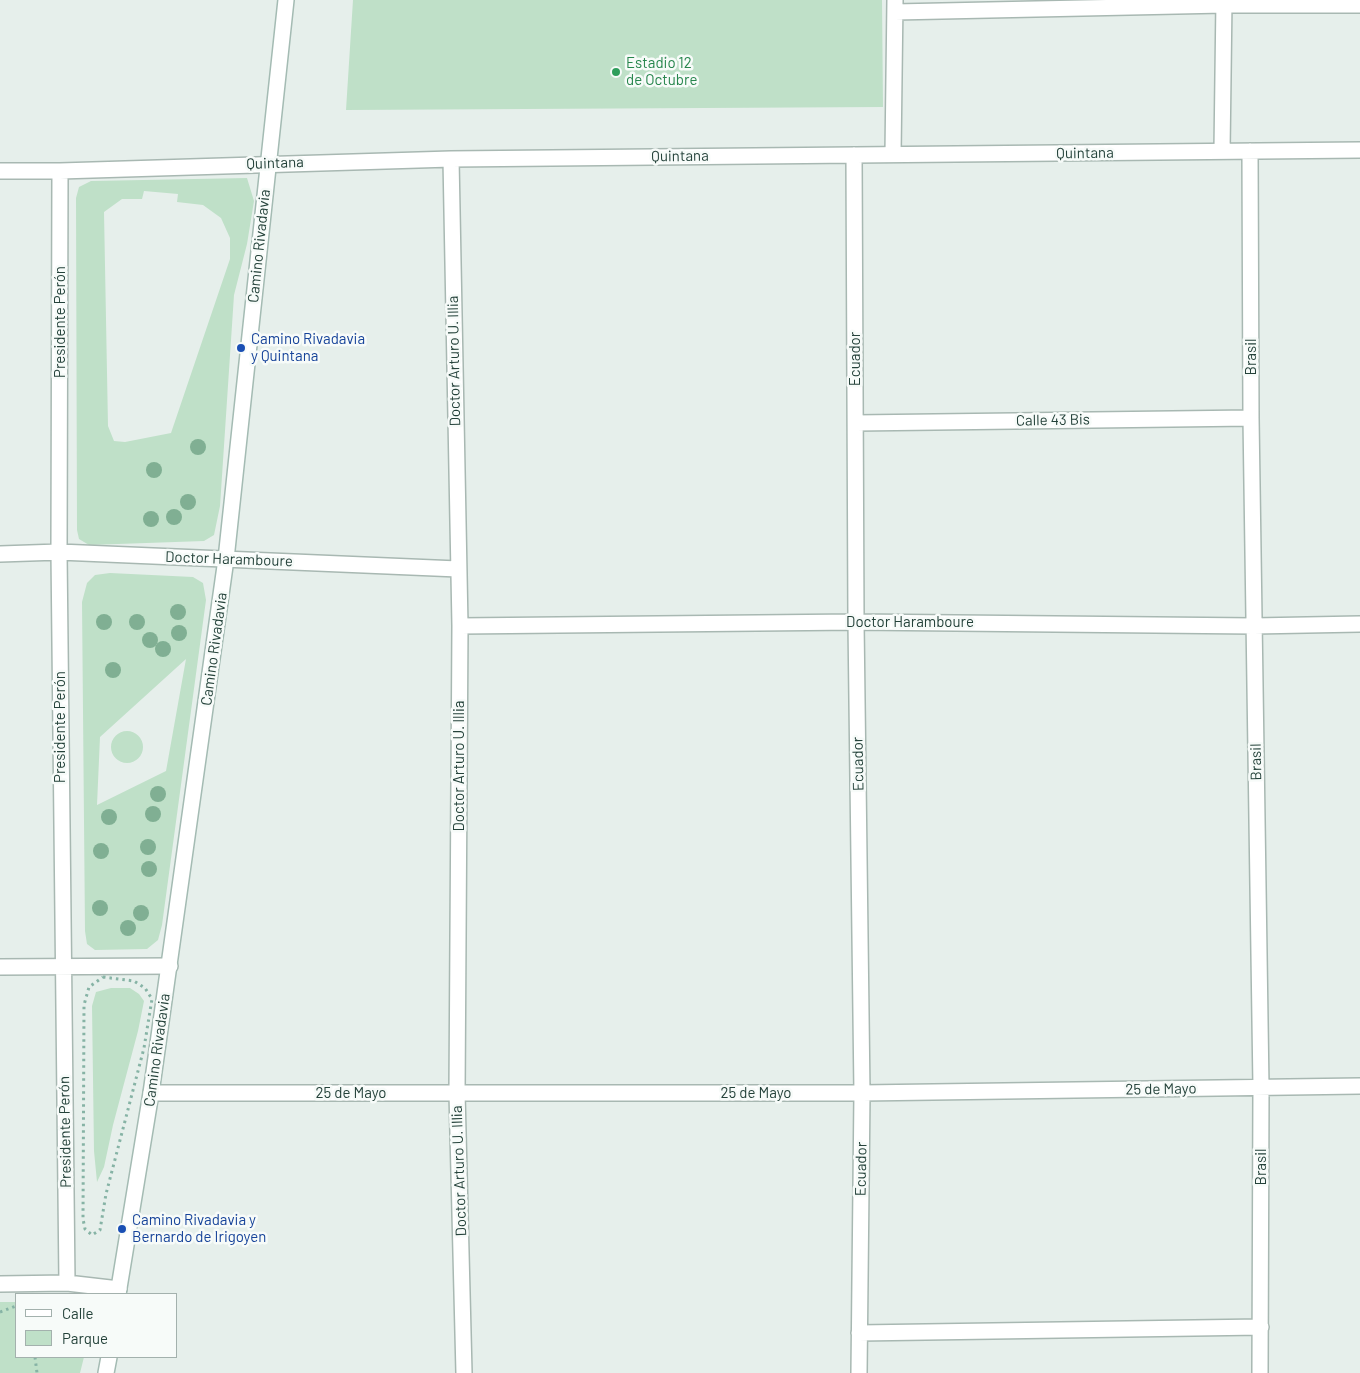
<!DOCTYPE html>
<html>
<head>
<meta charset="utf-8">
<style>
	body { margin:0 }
	#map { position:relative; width:1360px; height:1373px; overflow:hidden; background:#e6efeb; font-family:Barlow,sans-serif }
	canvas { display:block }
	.legend { position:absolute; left:15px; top:1293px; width:162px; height:65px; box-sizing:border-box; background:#f7fbf9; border:1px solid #a3b1ad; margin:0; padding:6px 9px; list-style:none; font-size:15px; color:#24423a }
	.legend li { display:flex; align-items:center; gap:10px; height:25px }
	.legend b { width:25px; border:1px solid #a3b1ad }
</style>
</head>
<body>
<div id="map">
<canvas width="1360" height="1373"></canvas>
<ul class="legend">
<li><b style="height:6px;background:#fff"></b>Calle</li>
<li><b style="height:14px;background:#bfe0c8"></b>Parque</li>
</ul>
</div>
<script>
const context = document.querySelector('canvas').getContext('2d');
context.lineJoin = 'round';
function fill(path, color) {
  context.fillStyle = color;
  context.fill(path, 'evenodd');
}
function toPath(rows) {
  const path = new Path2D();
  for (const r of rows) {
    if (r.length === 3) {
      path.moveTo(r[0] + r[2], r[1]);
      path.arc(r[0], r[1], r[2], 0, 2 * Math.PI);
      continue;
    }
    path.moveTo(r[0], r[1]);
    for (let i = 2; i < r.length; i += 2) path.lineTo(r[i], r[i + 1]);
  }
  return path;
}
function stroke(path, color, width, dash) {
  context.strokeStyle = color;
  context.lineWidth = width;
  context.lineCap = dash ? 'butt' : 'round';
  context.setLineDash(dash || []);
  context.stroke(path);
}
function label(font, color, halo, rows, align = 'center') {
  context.font = font + ' Barlow,sans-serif';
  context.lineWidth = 5;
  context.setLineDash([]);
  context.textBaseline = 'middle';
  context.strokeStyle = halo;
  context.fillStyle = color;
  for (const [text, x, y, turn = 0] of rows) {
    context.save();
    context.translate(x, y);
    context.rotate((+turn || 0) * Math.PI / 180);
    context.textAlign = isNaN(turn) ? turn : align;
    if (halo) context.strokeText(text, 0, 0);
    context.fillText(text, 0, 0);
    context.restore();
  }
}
fill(toPath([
	[353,0,882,0,883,107,346,110],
	[247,178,254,201,247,244,234,295,220,506,214,535,204,541,89,545,79,539,77,530,76,198,79,187,91,181],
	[144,191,178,194,177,202,203,205,221,218,230,238,230,259,171,433,125,442,114,441,108,426,104,212,122,199,142,199],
	[110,573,193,577,203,583,206,600,162,925,158,940,147,949,95,950,87,944,85,931,82,602,87,583,95,575],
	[186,659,166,771,97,805,100,737],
	[127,747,16],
	[111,988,130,988,139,994,144,1001,138,1031,113,1125,104,1167,97,1182,94,1151,92,1006,96,992],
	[0,1302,16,1302,16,1357,84,1357,80,1373,0,1373]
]), '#bfe0c8');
const minor = toPath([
	[895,12,1224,5,1360,5],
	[1222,151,1224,0],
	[1250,151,1251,418,1261,1087,1260,1373],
	[893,154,895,0],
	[854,155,856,622,862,1093,859,1373],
	[451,159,460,626,457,1093,464,1373],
	[0,171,60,171,451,159,1360,150],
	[60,171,59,552,67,1283],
	[856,423,1251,418],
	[0,554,59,552,458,569],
	[460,626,856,622,1254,626,1360,624],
	[0,967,170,966],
	[151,1093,862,1093,1360,1086],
	[0,1284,67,1283,119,1289],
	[859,1333,1261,1327]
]);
const secondary = toPath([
	[118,1294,151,1093,226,559,286,0],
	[106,1373,109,1357]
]);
stroke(minor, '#a8b8b2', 18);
stroke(secondary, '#a4bbb3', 18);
stroke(toPath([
	[103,977,134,981,145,988,152,999,144,1048,106,1194,100,1230,92,1235,85,1229,83,1219,84,1005,89,987,103,977],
	[0,1312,16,1306],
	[35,1357,37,1373]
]), '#86b3a5', 3, [2.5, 4]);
stroke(minor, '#fff', 15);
stroke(secondary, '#fff', 15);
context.fillStyle = '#80af93';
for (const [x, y] of [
	[198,447],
	[154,470],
	[188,502],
	[174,517],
	[151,519],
	[178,612],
	[104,622],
	[137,622],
	[179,633],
	[150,640],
	[163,649],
	[113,670],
	[158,794],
	[153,814],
	[109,817],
	[148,847],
	[101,851],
	[149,869],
	[100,908],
	[141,913],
	[128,928]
]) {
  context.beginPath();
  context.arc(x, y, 8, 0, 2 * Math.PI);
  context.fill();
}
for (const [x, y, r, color] of [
	[616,72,5,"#2e9e5b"],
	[241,348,5,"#1a4fb4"],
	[122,1229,5,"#1a4fb4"]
]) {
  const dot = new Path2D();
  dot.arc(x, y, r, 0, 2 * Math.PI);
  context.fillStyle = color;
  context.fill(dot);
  stroke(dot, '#f7fbf9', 2);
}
label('15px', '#27864d', '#f7fbf9', [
	["Estadio 12",626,63],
	["de Octubre",626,80]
], 'left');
label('15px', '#24423a', '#f7fbf9', [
	["Quintana",1085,153,-1],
	["Quintana",680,156,-1],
	["Quintana",275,163,-2],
	["Camino Rivadavia",259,246,-84],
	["Presidente Perón",60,322,-90],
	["Brasil",1251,357,-90],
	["Ecuador",855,359,-90],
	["Doctor Arturo U. Illia",454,361,-91],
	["Calle 43 Bis",1053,420,-1],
	["Doctor Haramboure",229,559,2],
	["Doctor Haramboure",910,622],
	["Camino Rivadavia",214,649,-82],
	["Presidente Perón",60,727,-90],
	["Brasil",1256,762,-91],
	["Ecuador",858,764,-91],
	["Doctor Arturo U. Illia",459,766,-90],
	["Camino Rivadavia",157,1050,-82],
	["25 de Mayo",1161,1089,-1],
	["25 de Mayo",351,1093],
	["25 de Mayo",756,1093],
	["Presidente Perón",65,1132,-91],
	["Brasil",1261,1167,-90],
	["Ecuador",861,1169,-89],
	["Doctor Arturo U. Illia",459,1171,-92]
]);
label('15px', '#164399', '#f7fbf9', [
	["Camino Rivadavia",251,339],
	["y Quintana",251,356],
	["Camino Rivadavia y",132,1220],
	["Bernardo de Irigoyen",132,1237]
], 'left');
</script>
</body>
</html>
